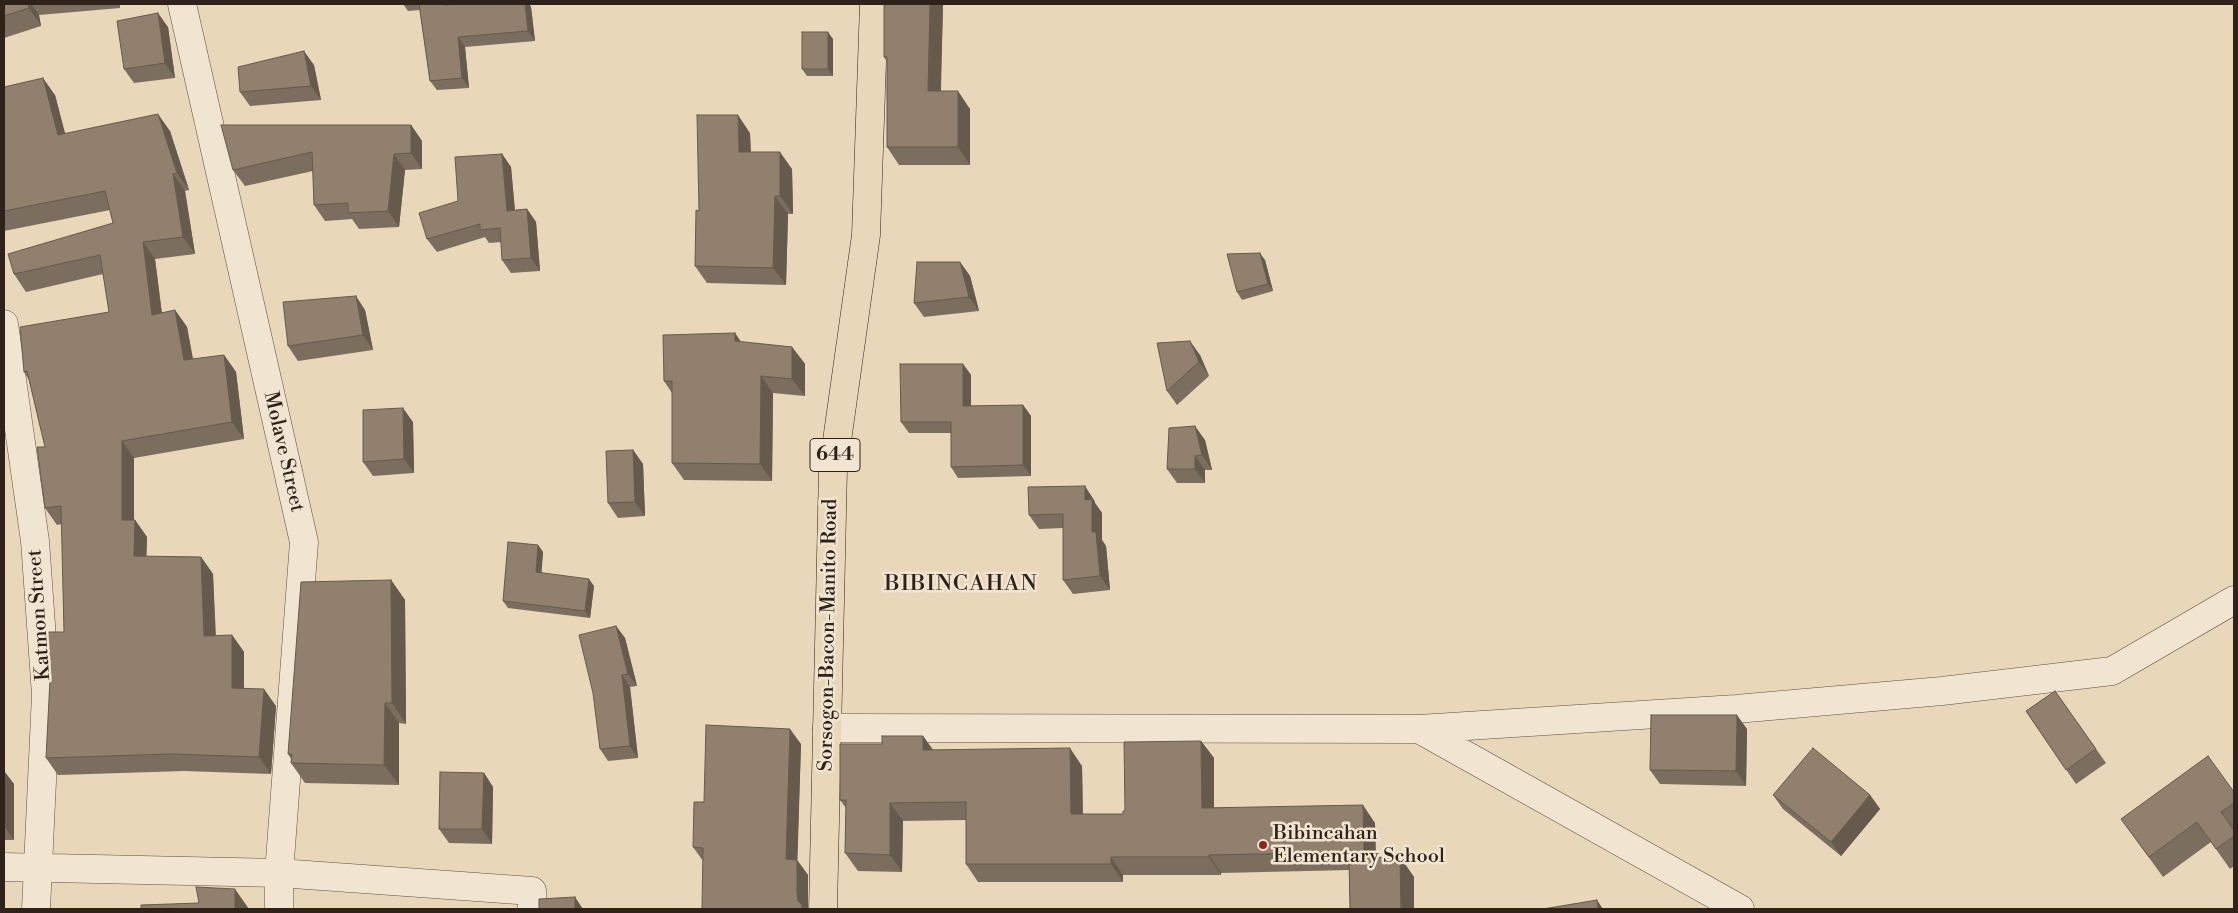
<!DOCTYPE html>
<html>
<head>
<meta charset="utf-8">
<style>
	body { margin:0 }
	#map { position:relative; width:2238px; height:913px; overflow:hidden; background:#e9d7ba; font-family:"Libre Bodoni",serif }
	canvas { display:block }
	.frame { position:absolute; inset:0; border:5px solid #2f221a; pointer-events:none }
</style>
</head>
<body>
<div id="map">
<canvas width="2238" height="913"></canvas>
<div class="frame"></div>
</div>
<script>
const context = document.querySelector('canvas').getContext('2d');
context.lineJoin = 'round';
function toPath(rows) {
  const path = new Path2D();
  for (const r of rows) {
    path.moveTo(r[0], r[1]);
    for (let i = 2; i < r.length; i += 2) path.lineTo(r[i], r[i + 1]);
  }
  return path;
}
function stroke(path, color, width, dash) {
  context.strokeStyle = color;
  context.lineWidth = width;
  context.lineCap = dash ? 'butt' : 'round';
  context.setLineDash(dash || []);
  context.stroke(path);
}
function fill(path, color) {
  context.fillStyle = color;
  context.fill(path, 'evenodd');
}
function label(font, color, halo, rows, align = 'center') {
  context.font = font + ' "Libre Bodoni",serif';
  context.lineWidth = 5;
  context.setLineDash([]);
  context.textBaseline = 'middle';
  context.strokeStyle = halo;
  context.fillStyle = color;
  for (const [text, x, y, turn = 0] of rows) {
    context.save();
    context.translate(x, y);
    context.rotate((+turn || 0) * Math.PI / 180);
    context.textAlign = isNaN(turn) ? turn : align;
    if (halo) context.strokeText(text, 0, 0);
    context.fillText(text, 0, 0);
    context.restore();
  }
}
const minor = toPath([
	[182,4,304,542,279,873,279,909],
	[4,324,35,541,46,695,36,909],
	[827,728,1419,729,1736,709,1942,691,2112,671,2234,600],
	[1419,729,1740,909],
	[4,867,279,873,532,891,532,909]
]);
const primary = toPath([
	[823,909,833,469,866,235,874,4]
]);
stroke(minor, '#5e4f42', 29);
stroke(primary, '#2f221a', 29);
stroke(minor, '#f1e5d2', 28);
stroke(primary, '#e9d7ba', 28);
fill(toPath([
	[4,4,120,4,120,8,39,15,41,26,4,38],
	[403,4,529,4,531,7,535,41,465,47,469,88,437,90,430,81,420,10,408,11],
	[884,4,943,4,941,91,970,109,970,165,899,165,887,147,887,62,884,57],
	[168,27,175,78,134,83,124,69],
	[833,39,833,76,807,76,802,69],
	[314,65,321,100,250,106,240,92],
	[4,87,55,95,65,134,170,131,189,190,185,191,195,254,155,259,162,313,175,310,187,327,193,359,224,355,236,372,244,439,134,458,134,520,135,520,147,537,146,556,201,557,213,574,216,636,232,635,244,652,244,689,276,706,271,774,184,771,58,775,46,758,64,632,62,524,57,525,45,508,45,447,29,380,24,372,109,312,103,274,26,292,14,274,113,223,110,210,4,231],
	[411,125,422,141,422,169,405,170,399,227,359,229,352,219,325,221,314,205,313,171,245,186,233,170],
	[750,133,751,152,792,169,793,214,788,214,786,285,707,283,695,266,699,211],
	[502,154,511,167,515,210,527,209,536,222,540,271,511,273,502,260,501,242,489,243,485,237,437,252,427,239,458,201],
	[1265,260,1273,291,1242,300,1237,292],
	[960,262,970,276,979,311,924,317,914,303],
	[365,310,373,350,298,361,288,346],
	[735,333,741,342,792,347,805,364,805,396,773,393,772,481,684,480,672,463,672,393,664,381],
	[1200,355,1209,376,1177,405,1167,391],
	[963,364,971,375,971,406,1023,405,1031,416,1031,476,958,478,951,467,951,433,909,433,901,422],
	[413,422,414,473,373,476,363,462],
	[1205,440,1212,470,1205,470,1205,483,1177,483,1167,469],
	[633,450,643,464,645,516,618,518,608,503],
	[1094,500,1095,503,1102,513,1102,540,1106,546,1110,590,1073,594,1063,580,1063,528,1039,529,1029,515],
	[538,545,543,552,541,573,594,586,590,618,508,608,503,601],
	[391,580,405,600,406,724,399,723,399,785,305,783,291,763,291,759,288,754],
	[616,626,625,638,637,686,630,687,638,758,608,761,600,749],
	[2055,691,2106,763,2076,784,2026,711],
	[1747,729,1746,786,1660,784,1650,770],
	[923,736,933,750,1082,766,1083,814,1123,814,1125,811,1201,741,1214,758,1214,808,1375,823,1376,857,1400,857,1414,877,1414,909,1350,909,1349,870,1221,873,1221,875,1123,875,1123,882,978,882,966,864,966,820,903,821,902,872,858,871,845,853,846,808,840,800,882,744],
	[4,738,4,771,14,784,14,840,4,840],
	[801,744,797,860,808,875,808,909,703,861,693,847,704,802],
	[484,773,493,787,492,844,449,843,439,829],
	[2234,792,2234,866,2230,869,2211,842,2163,877,2121,819],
	[1773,795,1870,795,1880,809,1841,856,1783,809]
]), '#7c6e5e');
fill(toPath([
	[28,4,31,4,39,15,41,26,29,8],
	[525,4,529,4,531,7,535,41,528,31],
	[930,4,943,4,940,109,928,91],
	[158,13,168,27,175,78,165,63],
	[828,32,833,39,833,76,828,69],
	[458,37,465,47,469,88,462,78],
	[304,51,314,65,321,100,311,86],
	[43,78,55,95,70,152,58,135],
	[958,91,970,109,970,165,958,147],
	[158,114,170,131,189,190,177,173],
	[738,115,750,133,751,170,739,152],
	[411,125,422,141,422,169,411,153],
	[780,152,792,169,793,214,780,196],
	[394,154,405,170,399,227,388,211],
	[502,154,511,167,516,224,507,211],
	[173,174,185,191,195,254,183,237],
	[775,196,788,214,786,285,773,268],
	[527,209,536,222,540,271,531,258],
	[143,242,155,259,164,332,152,315],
	[1260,253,1265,260,1273,291,1268,284],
	[960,262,970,276,979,311,969,297],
	[356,296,365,310,373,350,363,335],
	[175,310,187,327,196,377,184,360],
	[735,333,747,351,735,341],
	[1190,341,1200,355,1209,376,1199,362],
	[792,347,805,364,805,396,792,379],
	[224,355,236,372,244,439,232,422],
	[963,364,971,375,971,417,963,406],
	[761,376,773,393,772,481,760,464],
	[1023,405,1031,416,1031,476,1023,465],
	[403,408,413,422,414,473,404,459],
	[1195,426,1205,440,1212,470,1202,455],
	[122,441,134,458,134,537,122,520],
	[633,450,643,464,645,516,635,502],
	[1195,456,1205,470,1205,483,1195,469],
	[1085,486,1094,500,1095,503,1102,513,1102,540,1106,546,1110,590,1100,576,1085,500],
	[135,520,147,537,146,573,134,556],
	[538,545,543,552,541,580,536,572],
	[201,557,213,574,216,653,204,636],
	[589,579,594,586,590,618,585,611],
	[391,580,405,600,406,724,392,703],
	[616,626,625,638,637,686,628,674],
	[232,635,244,652,244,706,232,688],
	[622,675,630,687,638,758,630,746],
	[264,689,276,706,271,774,259,757],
	[385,703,399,723,399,785,384,765],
	[1737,715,1747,729,1746,786,1736,771],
	[790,729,801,744,797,875,786,859],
	[923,736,936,754,923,750],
	[4,738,4,771,14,784,14,840,4,826],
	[1201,741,1214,758,1214,826,1202,808],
	[1070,748,1082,766,1083,832,1071,814],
	[484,773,493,787,492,844,482,829],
	[1870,795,1880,809,1841,856,1831,842],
	[890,803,903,821,902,872,890,855],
	[1363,805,1375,823,1376,870,1364,852],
	[1209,855,1221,873,1221,875,1209,857],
	[1111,857,1123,875,1123,882,1111,864],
	[1400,857,1414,877,1414,909,1401,909],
	[797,860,808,875,808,909,802,909,798,901,797,893],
	[235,889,249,909,235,909],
	[575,897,583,909,575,909],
	[1597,900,1603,909,1598,909]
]), '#655a4c');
const building = toPath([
	[4,4,28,4,29,8,4,16,4,4],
	[419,4,445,4,445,5,454,4,525,4,528,31,458,37,462,78,430,81,419,4],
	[884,4,930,4,928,91,958,91,958,147,887,147,887,57,884,57,884,4],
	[158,13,165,63,124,69,117,21,158,13],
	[802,32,828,32,828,69,802,69,802,32],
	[304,51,311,86,240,92,238,67,304,51],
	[43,78,58,135,158,114,177,173,173,174,183,237,143,242,152,315,175,310,184,360,224,355,232,422,122,441,122,520,135,520,134,556,201,557,204,636,232,635,232,688,264,689,259,757,172,754,46,758,50,679,48,632,64,632,61,506,45,508,37,447,45,447,27,371,24,372,20,327,109,312,100,255,14,274,8,254,113,223,105,191,4,211,4,87,43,78],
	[697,115,738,115,739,152,780,152,780,196,775,196,773,268,695,266,696,210,699,211,697,115],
	[221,125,411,125,411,153,394,154,388,211,348,213,348,203,314,205,312,152,233,170,221,125],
	[502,154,507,211,527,209,531,258,502,260,500,228,480,230,480,224,427,239,419,213,458,201,455,157,502,154],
	[1260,253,1268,284,1237,292,1227,254,1260,253],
	[917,262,960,262,969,297,914,303,917,262],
	[356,296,363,335,288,346,283,302,356,296],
	[735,333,735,341,792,347,792,379,761,376,760,464,672,463,672,381,664,381,663,335,735,333],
	[1190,341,1199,362,1167,391,1157,343,1190,341],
	[900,364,963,364,963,406,1023,405,1023,465,951,467,951,422,901,422,900,364],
	[403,408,404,459,363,462,363,410,403,408],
	[1195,426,1202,455,1195,456,1195,469,1167,469,1169,428,1195,426],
	[633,450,635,502,608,503,606,451,633,450],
	[1085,486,1085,500,1092,499,1092,532,1096,532,1100,576,1063,580,1063,514,1029,515,1028,487,1085,486],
	[508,542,538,545,536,572,589,579,585,611,503,601,508,542],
	[391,580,392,703,385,703,384,765,291,763,292,754,288,754,301,582,391,580],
	[616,626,628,674,622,675,630,746,600,749,593,693,579,635,616,626],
	[2055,691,2096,749,2066,770,2026,711,2055,691],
	[1651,715,1737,715,1736,771,1650,770,1651,715],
	[706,725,790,729,786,859,797,860,797,893,798,901,802,905,802,909,702,909,703,848,693,847,694,802,704,802,706,725],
	[882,736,923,736,923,750,1070,748,1071,814,1123,814,1123,811,1125,811,1124,742,1201,741,1202,808,1363,805,1364,852,1209,855,1209,857,1111,857,1111,864,966,864,966,802,890,803,890,855,845,853,846,800,840,800,840,744,882,744,882,736],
	[1813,748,1870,795,1831,842,1773,795,1813,748],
	[2208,756,2234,792,2234,803,2221,812,2234,830,2234,836,2216,849,2197,822,2149,857,2121,819,2208,756],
	[440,772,484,773,482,829,439,829,440,772],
	[1400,857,1401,909,1350,909,1349,858,1400,857],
	[196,887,235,889,235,909,141,909,141,905,199,903,196,887],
	[575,897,575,909,539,909,539,899,575,897],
	[1597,900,1598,909,1543,909,1597,900]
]);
fill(building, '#90806d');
stroke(building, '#655a4c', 1);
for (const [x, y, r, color] of [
	[1263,845,5,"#8f2418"]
]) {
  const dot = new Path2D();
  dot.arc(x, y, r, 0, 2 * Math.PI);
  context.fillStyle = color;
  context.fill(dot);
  stroke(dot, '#f1e5d2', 2);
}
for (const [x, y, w] of [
	[835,455,50]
]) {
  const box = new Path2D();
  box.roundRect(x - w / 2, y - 16.5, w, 33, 4);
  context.fillStyle = '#f1e5d2';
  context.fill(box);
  stroke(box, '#2f221a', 1);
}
label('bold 19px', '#2f221a', null, [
	["644",835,455]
]);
label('20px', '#2f221a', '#f1e5d2', [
	["Molave Street",283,452,77],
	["Katmon Street",40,615,-94],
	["Sorsogon-Bacon-Manito Road",829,635,-89]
]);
label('20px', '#2f221a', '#f1e5d2', [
	["Bibincahan",1273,834],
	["Elementary School",1273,857]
], 'left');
context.letterSpacing = '1px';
label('22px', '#2f221a', '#f1e5d2', [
	["BIBINCAHAN",961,585]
]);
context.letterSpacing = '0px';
</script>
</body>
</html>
